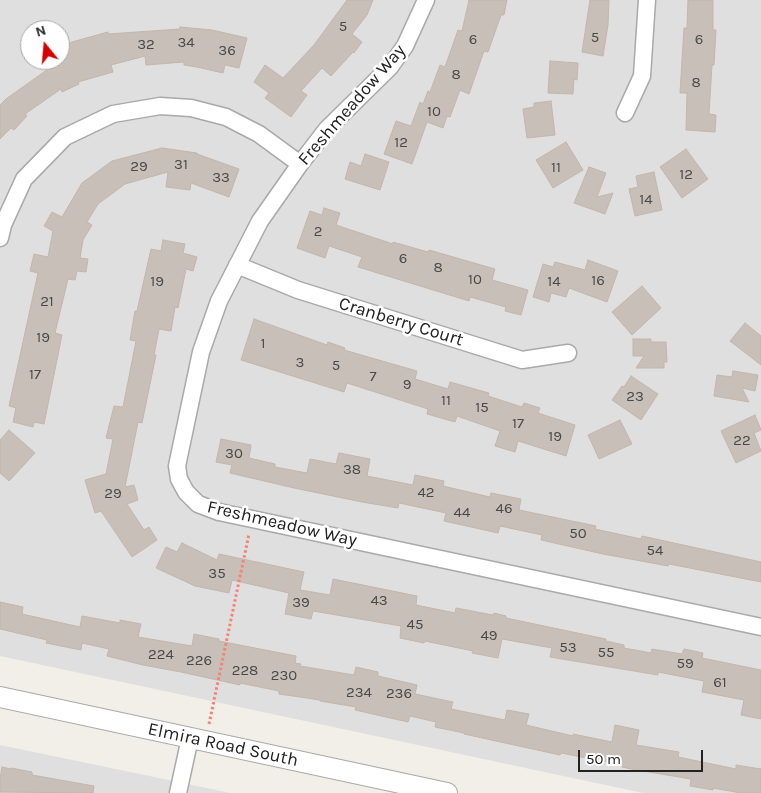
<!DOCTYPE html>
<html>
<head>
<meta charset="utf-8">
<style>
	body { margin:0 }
	#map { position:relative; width:761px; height:793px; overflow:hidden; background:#f2efe9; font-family:Karla,sans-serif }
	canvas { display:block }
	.north { position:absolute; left:20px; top:20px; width:50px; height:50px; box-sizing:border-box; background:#fff; border:1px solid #a7a7a7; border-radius:50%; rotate:343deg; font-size:14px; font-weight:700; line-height:20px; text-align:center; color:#222 }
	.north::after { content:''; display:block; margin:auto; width:18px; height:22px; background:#d40000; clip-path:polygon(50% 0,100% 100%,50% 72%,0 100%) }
	.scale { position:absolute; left:578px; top:750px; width:125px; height:22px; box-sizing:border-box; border:2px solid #222; border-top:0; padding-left:6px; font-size:15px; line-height:18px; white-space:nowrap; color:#222; -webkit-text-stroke:4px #fff; paint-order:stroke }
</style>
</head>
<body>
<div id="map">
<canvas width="761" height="793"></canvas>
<div class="north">N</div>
<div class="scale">50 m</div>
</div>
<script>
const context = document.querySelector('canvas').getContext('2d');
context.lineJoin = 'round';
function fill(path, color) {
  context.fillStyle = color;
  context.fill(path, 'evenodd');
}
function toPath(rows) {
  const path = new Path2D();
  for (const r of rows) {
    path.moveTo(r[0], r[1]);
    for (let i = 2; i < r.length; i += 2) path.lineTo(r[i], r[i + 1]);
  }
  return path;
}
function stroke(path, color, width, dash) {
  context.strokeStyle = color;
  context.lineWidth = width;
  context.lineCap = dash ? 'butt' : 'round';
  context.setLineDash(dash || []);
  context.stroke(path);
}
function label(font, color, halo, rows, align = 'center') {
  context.font = font + ' Karla,sans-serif';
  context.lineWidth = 5;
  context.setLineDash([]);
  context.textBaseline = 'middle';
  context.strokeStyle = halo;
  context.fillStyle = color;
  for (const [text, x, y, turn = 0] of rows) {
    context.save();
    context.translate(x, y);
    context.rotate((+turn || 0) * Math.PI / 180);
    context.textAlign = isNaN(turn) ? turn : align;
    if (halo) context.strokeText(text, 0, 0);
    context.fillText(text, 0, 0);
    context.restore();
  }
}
fill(toPath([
	[0,0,761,0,761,793,643,793,0,656],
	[30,30,60,30,60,60,30,60],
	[0,745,159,778,230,793,0,793]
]), '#e0dfdf');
const building = toPath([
	[347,0,373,0,367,15,352,34,362,42,354,53,353,52,331,76,322,68,301,91,307,95,291,117,265,98,269,93,254,82,265,65,283,78,314,45,347,0],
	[469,0,507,0,504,15,501,15,488,52,484,51,469,94,460,90,450,117,447,116,443,128,427,122,412,164,384,154,396,121,411,126,420,102,423,104,428,91,430,92,440,65,445,67,458,30,462,31,469,0],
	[590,0,609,0,608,25,603,56,582,52,590,0],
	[688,0,713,0,713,30,716,30,714,65,712,65,709,114,716,115,715,132,686,130,687,93,680,93,684,28,687,28,688,0],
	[180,27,212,30,247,38,239,68,225,65,223,73,197,67,184,65,184,62,146,65,145,56,111,65,113,72,78,82,79,84,62,92,61,89,25,114,27,116,14,130,11,128,0,139,0,105,6,99,51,67,47,60,60,60,60,47,72,42,108,32,108,34,180,29,180,27],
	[550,61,578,63,577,80,574,79,573,94,548,93,550,61],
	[551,101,555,135,527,138,523,109,534,107,534,103,551,101],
	[566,142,583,170,553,188,536,160,566,142],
	[162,148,197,153,197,154,239,169,229,197,191,183,190,190,166,187,168,172,125,184,98,204,87,222,92,225,83,240,80,258,88,259,86,272,77,271,75,280,68,279,55,333,62,335,44,424,34,422,33,427,13,422,16,408,9,406,38,273,30,271,34,254,48,257,53,231,44,226,52,212,62,217,82,183,112,161,162,148],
	[686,149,708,179,682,198,660,167,686,149],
	[365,154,389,162,380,190,345,179,350,162,361,166,365,154],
	[589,167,606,173,597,197,613,193,605,214,574,203,589,167],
	[654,172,662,210,635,216,629,189,638,187,636,176,654,172],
	[324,208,340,213,336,225,393,244,393,242,428,252,429,250,495,269,492,280,528,290,521,315,505,311,506,307,470,297,469,301,358,267,362,257,329,246,325,258,297,248,310,211,322,215,324,208],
	[163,240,185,244,183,253,197,257,193,271,186,269,178,308,175,307,171,331,159,329,154,355,156,355,142,423,138,422,125,487,134,485,138,500,127,504,144,530,149,527,157,540,132,557,101,511,95,513,85,480,106,474,113,439,106,438,114,406,123,407,136,341,130,340,135,311,137,311,151,249,161,251,163,240],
	[588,260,618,271,607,302,569,288,566,297,551,293,549,302,533,297,543,264,553,267,555,262,585,270,588,260],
	[642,286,661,308,632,335,612,312,642,286],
	[254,319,327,345,328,342,345,348,344,350,417,371,415,379,448,389,450,382,489,393,488,396,522,407,524,403,540,408,538,413,575,425,566,456,518,441,515,452,495,446,500,431,457,416,455,422,427,414,428,409,347,383,344,392,241,360,254,319],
	[745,323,761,336,761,365,730,341,745,323],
	[633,339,651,339,651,342,666,342,667,362,664,362,664,368,636,368,644,356,633,356,633,339],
	[733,371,758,375,755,391,742,388,749,402,714,396,717,375,732,377,733,371],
	[631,376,658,394,641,420,612,400,622,386,624,387,631,376],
	[755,415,761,430,754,433,761,451,736,463,721,431,755,415],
	[620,420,632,444,599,459,588,435,620,420],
	[9,430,35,453,9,481,0,473,0,440,9,430],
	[221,439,251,445,249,458,275,464,275,467,307,473,310,459,336,464,339,453,370,459,367,476,413,485,415,475,444,481,443,486,490,497,491,493,521,499,519,510,596,526,595,529,641,539,642,536,761,562,761,582,669,564,668,566,603,554,541,540,542,535,500,526,498,533,444,521,446,513,399,503,398,508,362,502,294,488,230,473,232,465,216,462,221,439],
	[182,543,217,560,219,554,304,572,300,590,330,595,333,579,417,596,416,605,455,613,456,608,493,615,494,613,506,616,506,618,606,639,606,641,624,645,624,648,651,653,652,649,682,654,684,649,703,653,702,658,761,670,761,719,741,715,744,700,702,692,704,681,658,672,658,675,550,657,552,648,502,639,498,658,472,653,473,651,425,641,424,643,400,638,401,626,313,611,311,619,285,614,289,593,232,580,229,593,195,586,156,568,166,547,177,552,182,543],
	[0,602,23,607,22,614,80,627,82,616,120,623,120,620,141,624,138,637,192,646,194,634,219,639,219,641,296,656,295,663,301,664,300,666,354,675,356,667,378,672,378,676,417,685,415,694,453,702,451,709,505,720,507,710,529,714,526,725,573,736,573,734,612,742,615,725,639,730,636,745,679,752,678,757,736,769,736,765,761,769,761,793,741,793,713,788,713,790,690,786,691,779,631,769,622,767,622,765,561,753,560,755,464,734,464,733,435,727,436,722,410,716,408,722,355,710,356,707,320,701,320,700,279,694,279,691,240,683,240,685,181,672,143,665,107,656,109,649,82,643,81,650,46,643,47,640,0,629,0,602],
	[2,767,11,769,11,768,32,772,32,775,94,786,93,793,0,792,0,779,2,767]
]);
fill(building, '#c7bfb8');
stroke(building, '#c4b6ab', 1);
const minor = toPath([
	[426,0,405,46,390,67,327,129,300,164,260,221,219,301,201,352,177,466,179,479,186,492,198,504,219,512,761,627],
	[625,113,642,76,647,0],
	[0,238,3,225,24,179,65,137,113,114,160,106,191,108,226,117,259,134,300,164],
	[237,265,298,290,522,360,568,353],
	[178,793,190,738]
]);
const tertiary = toPath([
	[0,697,447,793]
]);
stroke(minor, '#a9a9a9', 19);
stroke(tertiary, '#a9a9a9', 22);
stroke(toPath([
	[209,724,249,534]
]), '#fa8072', 3, [2.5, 2.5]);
stroke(minor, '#fff', 16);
stroke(tertiary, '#fff', 20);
label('15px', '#4b4948', null, [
	["5",343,27],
	["5",595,38],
	["6",473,40],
	["6",699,40],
	["34",186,43],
	["32",146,45],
	["36",227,51],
	["8",456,75],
	["8",696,83],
	["10",434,112],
	["12",401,143],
	["31",181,165],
	["29",139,167],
	["11",556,168],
	["12",686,175],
	["33",221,178],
	["14",646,200],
	["2",318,232],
	["6",403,259],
	["8",438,268],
	["10",475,280],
	["16",598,281],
	["19",157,282],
	["14",554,282],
	["21",47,302],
	["19",43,338],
	["1",263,344],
	["3",300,363],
	["5",336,366],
	["17",35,375],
	["7",373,377],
	["9",407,385],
	["23",635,397],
	["11",446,401],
	["15",482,408],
	["17",518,424],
	["19",555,437],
	["22",742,441],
	["30",234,454],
	["38",352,470],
	["42",426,493],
	["29",113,494],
	["46",504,509],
	["44",462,513],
	["50",578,534],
	["54",655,551],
	["35",217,574],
	["43",379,601],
	["39",301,603],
	["45",415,625],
	["49",489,636],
	["53",568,648],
	["55",606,653],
	["224",161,655],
	["226",199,661],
	["59",685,664],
	["228",245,671],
	["230",284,676],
	["61",720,683],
	["234",359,693],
	["236",399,694]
]);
label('18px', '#222', '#fff', [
	["Freshmeadow Way",352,105,-49],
	["Cranberry Court",401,322,17],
	["Freshmeadow Way",282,524,13],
	["Elmira Road South",223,745,12]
]);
</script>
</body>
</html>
